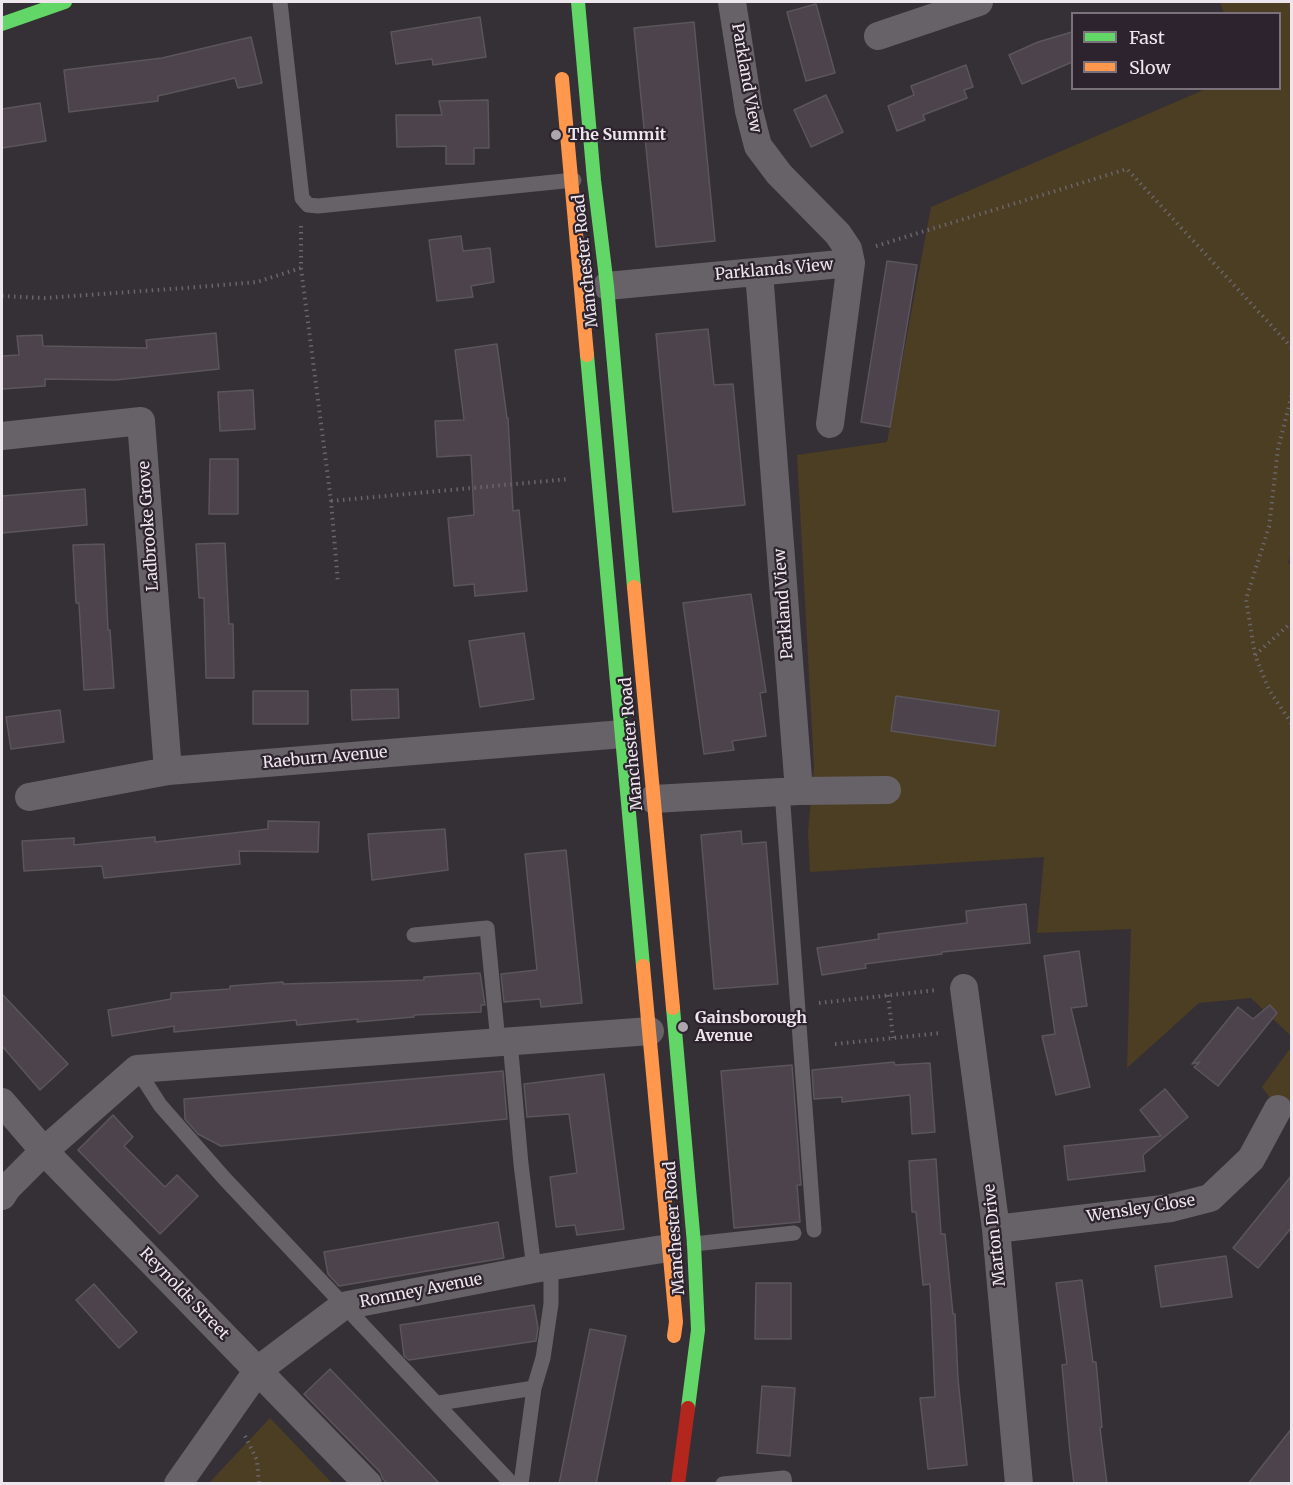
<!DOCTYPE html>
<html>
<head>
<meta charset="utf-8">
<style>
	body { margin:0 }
	#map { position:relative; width:1293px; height:1485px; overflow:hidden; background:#353035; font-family:Merriweather,serif }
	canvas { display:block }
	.frame { position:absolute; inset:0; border:3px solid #ede6ed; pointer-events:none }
	.legend { position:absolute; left:1071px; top:12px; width:210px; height:78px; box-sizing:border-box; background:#2d232e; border:2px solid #7a717a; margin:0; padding:8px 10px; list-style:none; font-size:18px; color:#ede6ed }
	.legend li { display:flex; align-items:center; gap:12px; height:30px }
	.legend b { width:30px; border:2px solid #7a717a }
</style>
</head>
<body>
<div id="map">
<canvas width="1293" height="1485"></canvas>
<div class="frame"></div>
<ul class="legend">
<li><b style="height:8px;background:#63d668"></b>Fast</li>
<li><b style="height:8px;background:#ff974d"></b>Slow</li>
</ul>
</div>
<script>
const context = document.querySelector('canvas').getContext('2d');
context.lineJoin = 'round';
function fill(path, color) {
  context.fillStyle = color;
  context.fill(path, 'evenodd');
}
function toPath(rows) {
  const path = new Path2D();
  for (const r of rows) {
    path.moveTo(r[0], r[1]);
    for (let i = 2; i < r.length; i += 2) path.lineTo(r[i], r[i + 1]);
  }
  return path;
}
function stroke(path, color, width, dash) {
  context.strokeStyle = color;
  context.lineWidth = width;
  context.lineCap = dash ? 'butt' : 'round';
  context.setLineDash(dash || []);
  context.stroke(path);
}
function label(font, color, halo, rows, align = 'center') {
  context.font = font + ' Merriweather,serif';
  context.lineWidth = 4.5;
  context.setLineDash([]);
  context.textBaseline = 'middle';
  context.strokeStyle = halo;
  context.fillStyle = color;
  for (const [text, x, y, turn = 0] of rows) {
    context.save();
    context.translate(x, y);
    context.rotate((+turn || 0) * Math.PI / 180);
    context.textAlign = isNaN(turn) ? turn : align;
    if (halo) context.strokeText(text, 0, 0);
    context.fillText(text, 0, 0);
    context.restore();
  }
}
fill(toPath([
	[1220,2,1291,2,1292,552,1288,563,1292,565,1292,690,1289,693,1292,696,1291,1036,1251,998,1199,1003,1127,1068,1131,929,1037,933,1044,857,810,872,808,832,814,767,797,455,887,442,931,207,1206,89,1280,88,1280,14,1224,13],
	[1291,1047,1291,1114,1278,1109,1262,1087],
	[270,1418,332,1483,209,1483]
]), '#4c3e23');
const building = toPath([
	[816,4,835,73,806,81,787,12,816,4],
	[480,17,486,57,433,65,432,59,396,64,391,32,480,17],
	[694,22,715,241,656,247,634,28,694,22],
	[1072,32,1072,62,1022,84,1009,55,1038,42,1072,32],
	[251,37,262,83,238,88,235,78,158,96,158,101,69,112,64,70,162,58,251,37],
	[966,65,973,87,964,90,967,98,923,115,925,120,897,131,888,106,914,95,911,86,966,65],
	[826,95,843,132,811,147,794,110,826,95],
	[488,100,489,148,474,148,474,164,446,164,446,146,397,147,396,115,442,115,439,101,488,100],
	[40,103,46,141,2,148,2,109,40,103],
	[461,236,463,251,490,248,494,282,471,286,473,297,437,301,429,240,461,236],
	[887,261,917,265,890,427,861,422,887,261],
	[708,329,714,385,733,384,745,505,673,512,656,334,708,329],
	[216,333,219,369,116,380,45,379,45,386,2,389,2,356,19,355,17,336,42,335,43,346,147,348,146,340,216,333],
	[497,344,507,418,508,418,513,511,519,510,527,591,475,596,474,584,454,586,448,518,474,515,471,455,437,457,435,421,464,420,455,350,497,344],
	[253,390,255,429,220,431,218,392,253,390],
	[210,459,238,459,238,514,209,514,210,459],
	[85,489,87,525,2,533,2,496,85,489],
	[225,543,229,624,233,624,234,678,206,678,204,598,199,598,196,544,225,543],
	[104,544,108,630,110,630,114,688,84,690,79,603,76,603,73,545,104,544],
	[751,594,766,692,760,693,766,736,732,741,734,750,704,754,683,603,751,594],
	[524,633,534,699,480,707,469,641,524,633],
	[398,689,399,718,352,720,351,690,398,689],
	[253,691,308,691,308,724,253,724,253,691],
	[896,696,999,711,995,746,891,731,896,696],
	[60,710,64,742,11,749,6,717,60,710],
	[268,821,319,822,318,852,239,851,240,864,104,878,102,866,24,871,22,841,74,838,74,845,155,837,155,842,268,829,268,821],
	[445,829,448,870,372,880,368,834,445,829],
	[741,831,742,844,766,842,778,984,714,989,701,835,741,831],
	[566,850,582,1003,541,1007,540,999,504,1002,501,974,537,970,525,854,566,850],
	[1026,904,1030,943,942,952,942,954,865,964,866,968,822,975,817,948,879,939,878,934,967,923,966,911,1026,904],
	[1079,951,1087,1006,1071,1008,1090,1087,1056,1095,1042,1036,1055,1034,1044,956,1079,951],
	[480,973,485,1005,481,1005,481,1012,414,1015,414,1017,357,1022,358,1019,297,1025,296,1020,174,1032,174,1026,112,1036,108,1010,171,999,171,993,230,989,230,986,283,982,283,984,424,980,424,977,480,973],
	[2,994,68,1064,40,1090,2,1046,2,994],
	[1270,1005,1277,1013,1218,1086,1194,1067,1200,1062,1192,1064,1238,1007,1253,1019,1270,1005],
	[894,1062,895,1065,930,1063,935,1132,912,1134,910,1095,842,1102,842,1097,814,1099,812,1070,894,1062],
	[792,1065,801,1185,797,1185,800,1222,734,1228,721,1071,792,1065],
	[503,1071,507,1119,221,1146,198,1134,185,1119,184,1099,503,1071],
	[604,1074,624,1229,577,1235,575,1225,556,1227,550,1177,577,1173,569,1114,527,1117,524,1084,604,1074],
	[1165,1089,1188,1117,1143,1155,1145,1171,1068,1180,1064,1146,1161,1136,1140,1110,1165,1089],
	[113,1115,133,1137,124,1146,165,1187,177,1175,198,1196,160,1234,78,1150,113,1115],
	[936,1159,941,1234,945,1234,953,1314,955,1314,958,1379,967,1465,928,1469,920,1398,935,1397,930,1284,923,1285,916,1212,912,1212,909,1161,936,1159],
	[1292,1175,1292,1227,1258,1268,1233,1248,1292,1175],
	[498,1222,504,1258,339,1286,328,1274,324,1252,498,1222],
	[1226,1256,1232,1297,1161,1307,1155,1266,1226,1256],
	[1082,1280,1093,1362,1096,1362,1102,1427,1100,1428,1107,1484,1074,1484,1070,1452,1062,1365,1067,1364,1056,1283,1082,1280],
	[756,1283,791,1283,791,1339,755,1339,756,1283],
	[94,1284,137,1332,119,1348,76,1300,94,1284],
	[534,1305,538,1328,536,1341,409,1360,404,1356,400,1325,534,1305],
	[590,1329,626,1336,617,1379,596,1484,559,1484,590,1329],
	[330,1369,357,1397,440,1484,388,1484,383,1479,380,1472,304,1394,330,1369],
	[762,1386,795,1388,790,1456,757,1453,762,1386],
	[1292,1428,1292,1484,1248,1484,1292,1428]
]);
fill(building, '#4c434c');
stroke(building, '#5b565b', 1.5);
stroke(toPath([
	[301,226,301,268,331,501,338,583],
	[876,246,1127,169,1292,348],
	[2,296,45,298,185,288,257,282,301,268],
	[331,501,569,479],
	[1292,622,1255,655,1269,690,1292,724],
	[1255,655,1246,599,1269,527,1278,449,1292,394],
	[888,995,893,1038],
	[819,1003,937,990],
	[835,1044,941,1033],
	[245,1436,257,1460,259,1484]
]), '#696569', 4, [1.5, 4.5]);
stroke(toPath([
	[280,2,302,198,308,205,318,206,574,180],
	[782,791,814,1230],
	[414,935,487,928,498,1042],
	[510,1041,521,1164,534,1269],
	[137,1069,160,1105,224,1178,512,1484],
	[694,1244,794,1233],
	[439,1403,534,1388],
	[521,1484,534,1388,543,1358,551,1304,551,1266],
	[723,1484,784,1478,785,1484]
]), '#676267', 15);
stroke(toPath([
	[732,2,749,111,758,146,779,174,838,234,848,249,851,263],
	[878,36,979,2],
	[607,286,851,263,830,424],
	[2,436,141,421,168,771],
	[799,791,887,790],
	[29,797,168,771,623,734],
	[653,799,799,791,759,272],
	[964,988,996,1229,1019,1484],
	[2,1102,44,1151,368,1484],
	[2,1196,7,1188,44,1151,137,1069,650,1031],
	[996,1229,1171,1208,1210,1198,1251,1159,1278,1109],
	[178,1484,258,1370,343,1306,534,1269,669,1248]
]), '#676267', 28);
stroke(toPath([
	[578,2,594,180,607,286,634,587],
	[2,24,65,2],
	[587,355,643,966],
	[673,1008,694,1244,698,1330,688,1408]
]), '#63d668', 14);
stroke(toPath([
	[562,79,587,355],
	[634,587,673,1008],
	[643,966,676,1322,674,1336]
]), '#ff974d', 14);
stroke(toPath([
	[678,1484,688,1408]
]), '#b3261e', 14);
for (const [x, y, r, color] of [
	[556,135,6,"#ada6ad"],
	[683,1027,6,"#ada6ad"]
]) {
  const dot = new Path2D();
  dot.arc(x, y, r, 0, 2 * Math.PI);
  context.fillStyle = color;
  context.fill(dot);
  stroke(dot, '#2d232e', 2);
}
label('16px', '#ede6ed', '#2d232e', [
	["Parkland View",746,78,80],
	["Manchester Road",586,261,-96],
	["Parklands View",774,270,-5],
	["Ladbrooke Grove",149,526,-94],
	["Parkland View",784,604,-94],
	["Manchester Road",632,744,-95],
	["Raeburn Avenue",325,758,-5],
	["Wensley Close",1141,1209,-9],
	["Manchester Road",675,1228,-94],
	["Marton Drive",995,1235,-96],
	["Romney Avenue",421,1291,-11],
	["Reynolds Street",184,1294,46]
]);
label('bold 16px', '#ede6ed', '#2d232e', [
	["The Summit",568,135],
	["Gainsborough",695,1018],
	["Avenue",695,1036]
], 'left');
</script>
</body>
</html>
